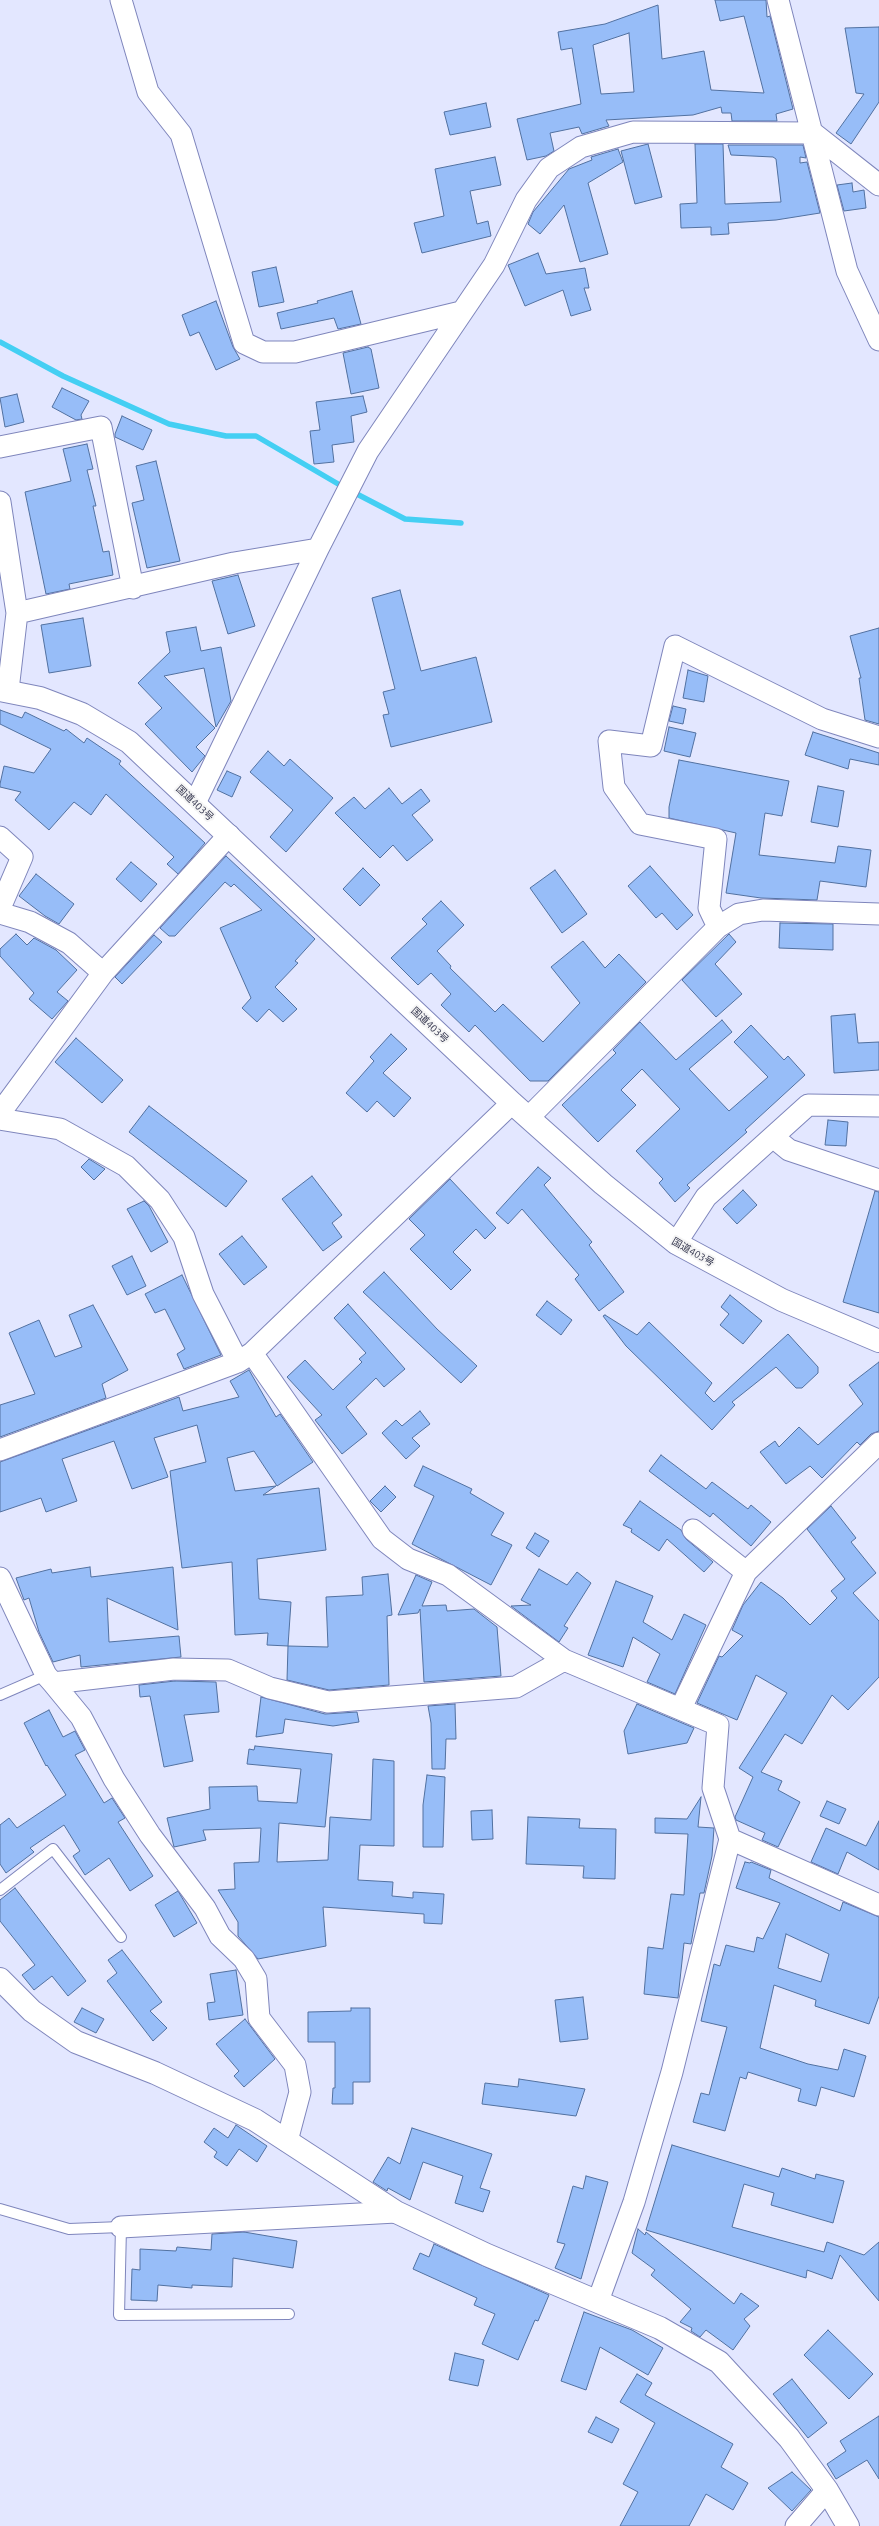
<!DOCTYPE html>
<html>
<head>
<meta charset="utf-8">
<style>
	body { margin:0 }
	canvas { display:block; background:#e3e7ff }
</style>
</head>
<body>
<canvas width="879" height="2526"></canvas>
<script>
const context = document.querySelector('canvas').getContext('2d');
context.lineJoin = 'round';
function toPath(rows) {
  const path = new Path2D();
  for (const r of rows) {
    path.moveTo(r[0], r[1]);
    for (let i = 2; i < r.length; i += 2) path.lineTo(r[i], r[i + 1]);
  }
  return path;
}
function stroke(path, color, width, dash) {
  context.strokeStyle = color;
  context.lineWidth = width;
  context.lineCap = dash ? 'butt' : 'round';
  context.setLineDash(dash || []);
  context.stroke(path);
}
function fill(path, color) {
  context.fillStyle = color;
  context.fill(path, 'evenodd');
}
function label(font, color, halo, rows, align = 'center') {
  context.font = font + ' Ubuntu,"Noto Sans JP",sans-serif';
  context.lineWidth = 4;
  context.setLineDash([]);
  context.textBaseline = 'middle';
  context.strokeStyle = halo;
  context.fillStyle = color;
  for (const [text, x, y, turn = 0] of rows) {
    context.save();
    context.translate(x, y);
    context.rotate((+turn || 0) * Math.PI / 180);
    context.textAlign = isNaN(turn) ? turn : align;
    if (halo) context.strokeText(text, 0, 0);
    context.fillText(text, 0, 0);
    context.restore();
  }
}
stroke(toPath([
	[0,342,63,376,169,424,226,436,256,436,345,488],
	[353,492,405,519,461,523]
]), '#44cff3', 5.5);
const building = toPath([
	[715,0,766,0,767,17,770,16,793,109,776,114,777,121,732,121,731,113,722,113,721,107,693,115,606,120,609,126,582,134,579,127,550,133,554,151,546,156,527,160,517,119,581,104,572,48,561,50,558,32,605,24,658,5,662,59,704,51,711,90,764,93,744,16,720,21,715,0],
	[629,33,634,92,601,94,593,45,629,33],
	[879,27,879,102,851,144,836,133,864,94,856,93,845,28,879,27],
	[486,103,491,127,450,135,444,112,486,103],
	[648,144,662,197,635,204,621,151,648,144],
	[695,144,723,144,725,204,781,202,776,159,773,157,731,155,728,145,803,145,806,158,800,157,800,163,807,162,820,213,776,220,728,223,729,234,711,235,711,227,681,228,680,204,697,203,695,144],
	[618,149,623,162,588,183,608,254,580,262,564,205,540,234,528,224,533,212,569,169,592,160,591,157,618,149],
	[495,157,501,185,470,191,477,224,488,221,491,236,422,253,414,223,444,216,435,169,495,157],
	[852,183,853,192,864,190,866,208,844,211,837,185,852,183],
	[538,253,546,274,585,268,589,288,584,288,591,310,571,316,563,290,525,306,508,265,538,253],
	[276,267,284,302,259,307,252,272,276,267],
	[352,291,361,324,338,329,334,318,281,329,277,313,318,303,317,301,352,291],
	[216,301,233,347,240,359,216,370,199,332,190,336,182,315,216,301],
	[368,347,371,349,379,388,351,394,343,353,368,347],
	[62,388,89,401,81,415,82,419,76,420,52,407,62,388],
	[17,394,24,422,5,427,0,398,17,394],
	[363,396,367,412,351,416,354,442,332,445,334,462,314,464,310,431,320,430,316,402,363,396],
	[122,416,152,430,143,450,115,437,115,434,122,416],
	[87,444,93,469,87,470,96,506,93,506,103,552,109,551,113,575,69,584,70,589,46,594,25,492,71,481,63,449,87,444],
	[156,461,180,561,147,568,132,503,144,500,136,466,156,461],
	[238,575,255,626,228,634,212,581,238,575],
	[400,590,421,671,476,657,492,722,391,747,383,715,389,714,383,692,395,689,372,598,400,590],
	[83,618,91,666,49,673,41,625,83,618],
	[196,627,201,651,221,647,231,701,216,727,204,668,164,676,215,728,196,747,205,756,192,772,145,724,162,708,138,683,170,652,166,632,196,627],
	[879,628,879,724,865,720,859,678,861,678,850,636,879,628],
	[688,670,708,676,704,702,683,698,688,670],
	[673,706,686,709,683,724,669,721,673,706],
	[0,710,22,718,25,712,64,731,66,729,84,743,87,738,121,761,119,764,205,843,178,874,167,864,174,857,106,794,91,815,74,802,49,830,15,800,21,792,0,787,0,784,4,766,34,773,51,749,0,724,0,710],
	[669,727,696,733,690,757,664,751,669,727],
	[813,732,879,753,879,765,850,759,848,769,805,755,813,732],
	[268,751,284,766,290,759,333,798,286,852,270,837,293,810,250,772,268,751],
	[679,760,789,781,782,816,765,813,759,855,835,863,838,846,871,850,866,887,820,881,817,900,761,898,726,893,736,833,669,818,669,807,679,760],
	[227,771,241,777,232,797,217,790,227,771],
	[818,786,844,791,838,827,811,822,818,786],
	[389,788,402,804,421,789,430,801,412,815,433,840,407,861,393,845,380,858,335,813,354,797,365,809,389,788],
	[226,856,315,939,295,961,298,963,275,987,297,1009,283,1022,269,1009,257,1022,242,1008,251,998,220,928,262,910,234,884,231,887,225,882,175,936,169,936,160,928,226,856],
	[131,862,157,884,141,902,116,879,131,862],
	[650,866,693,915,677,930,662,913,656,918,628,886,650,866],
	[363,868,380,885,360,906,343,889,363,868],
	[555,870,587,914,562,933,530,888,555,870],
	[36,874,74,904,59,924,45,916,19,896,36,874],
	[441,901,464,925,437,951,451,966,450,968,495,1012,503,1004,543,1042,580,1003,551,967,583,941,605,968,619,954,646,982,548,1081,530,1081,475,1025,469,1032,441,1005,451,994,431,973,418,985,391,958,427,924,422,919,441,901],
	[780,923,833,924,833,950,779,948,780,923],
	[16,934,27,945,34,938,56,950,77,970,57,992,68,1001,52,1019,29,999,34,993,0,956,0,949,16,934],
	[729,934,736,942,715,964,742,994,716,1017,682,980,729,934],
	[154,935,162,942,122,984,115,977,154,935],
	[855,1014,858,1043,879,1042,879,1070,834,1073,831,1016,855,1014],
	[722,1020,732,1032,689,1069,729,1111,768,1077,734,1042,751,1025,784,1060,788,1056,805,1075,745,1130,747,1132,687,1185,690,1188,675,1202,659,1183,663,1179,636,1151,680,1109,642,1069,621,1090,636,1105,598,1142,562,1105,616,1053,613,1050,640,1022,676,1060,722,1020],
	[391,1034,407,1049,383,1073,411,1098,394,1117,377,1101,367,1112,346,1093,374,1061,370,1057,391,1034],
	[76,1038,123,1080,102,1103,55,1062,76,1038],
	[149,1106,247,1181,226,1207,129,1132,149,1106],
	[828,1120,848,1122,846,1146,825,1145,828,1120],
	[89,1159,105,1169,94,1180,81,1167,89,1159],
	[538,1167,551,1178,544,1185,592,1242,589,1245,624,1292,599,1311,575,1279,579,1275,522,1209,508,1224,496,1213,538,1167],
	[312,1176,342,1215,332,1223,342,1237,323,1251,282,1199,312,1176],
	[450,1179,496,1228,485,1239,476,1229,453,1252,471,1270,451,1290,410,1249,425,1235,409,1219,450,1179],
	[743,1190,757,1205,737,1224,723,1209,743,1190],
	[875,1191,879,1192,879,1313,843,1302,875,1191],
	[144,1201,149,1206,168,1242,151,1252,127,1209,144,1201],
	[242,1236,267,1267,244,1285,219,1254,242,1236],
	[132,1256,146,1286,127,1295,112,1266,132,1256],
	[384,1272,437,1329,477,1366,461,1383,363,1292,384,1272],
	[182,1275,221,1355,184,1369,177,1354,185,1349,165,1309,155,1313,145,1294,182,1275],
	[730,1295,762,1321,743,1344,720,1325,729,1314,721,1307,730,1295],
	[547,1301,572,1320,561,1335,536,1315,547,1301],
	[348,1304,405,1369,384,1387,376,1378,346,1407,367,1434,342,1454,315,1420,322,1415,287,1377,305,1360,333,1390,362,1362,359,1359,366,1353,334,1318,348,1304],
	[93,1305,128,1370,102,1384,106,1398,0,1437,0,1405,35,1394,9,1333,39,1320,55,1357,82,1347,69,1315,93,1305],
	[605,1315,637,1335,649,1322,712,1383,705,1393,714,1402,788,1334,818,1367,818,1373,802,1388,796,1388,776,1367,732,1402,735,1405,712,1430,626,1346,603,1316,605,1315],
	[879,1362,879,1431,871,1434,860,1445,857,1442,822,1478,810,1466,786,1484,760,1452,775,1441,779,1447,799,1427,818,1445,863,1404,849,1385,879,1362],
	[249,1370,276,1417,280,1414,313,1462,277,1486,254,1451,227,1458,235,1491,276,1486,263,1495,319,1488,326,1550,257,1559,259,1599,291,1602,288,1646,267,1645,268,1633,235,1635,232,1562,182,1568,170,1471,206,1462,197,1425,154,1438,168,1477,132,1489,114,1441,62,1459,77,1501,46,1512,41,1498,0,1512,0,1462,179,1397,183,1411,239,1397,230,1381,249,1370],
	[420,1411,430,1424,412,1438,420,1446,406,1459,382,1433,396,1420,402,1426,420,1411],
	[661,1455,706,1489,712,1482,748,1509,751,1505,771,1522,751,1546,713,1513,710,1517,649,1471,661,1455],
	[423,1466,472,1489,470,1493,504,1513,491,1535,512,1545,491,1585,412,1544,434,1496,414,1486,423,1466],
	[385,1486,396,1497,381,1512,370,1501,385,1486],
	[640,1501,681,1530,686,1539,713,1562,704,1572,667,1539,659,1551,631,1532,632,1529,623,1525,640,1501],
	[831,1506,856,1538,851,1542,876,1573,853,1593,879,1621,879,1677,848,1710,832,1695,802,1744,785,1734,761,1772,782,1781,778,1790,800,1802,778,1847,762,1840,765,1833,736,1820,735,1817,753,1777,739,1768,787,1693,756,1675,737,1720,697,1703,719,1656,722,1657,743,1636,732,1630,743,1605,761,1582,783,1598,810,1625,837,1598,831,1591,845,1579,807,1529,831,1506],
	[535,1533,549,1541,539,1557,526,1548,535,1533],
	[90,1567,91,1577,173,1567,178,1630,107,1598,109,1642,179,1636,181,1657,81,1667,80,1655,53,1662,39,1632,29,1598,24,1600,16,1578,51,1569,52,1573,90,1567],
	[539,1569,567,1585,577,1572,591,1583,564,1626,568,1628,559,1642,511,1606,531,1605,521,1600,539,1569],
	[388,1574,392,1615,387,1616,389,1685,329,1690,287,1680,288,1646,328,1647,326,1597,363,1595,362,1577,388,1574],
	[416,1575,432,1582,422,1606,446,1605,447,1611,474,1609,497,1627,501,1676,424,1682,420,1609,418,1613,398,1615,416,1575],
	[616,1581,653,1596,643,1622,672,1640,684,1614,706,1625,675,1694,647,1682,660,1654,633,1637,623,1667,588,1655,616,1581],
	[175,1681,216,1682,219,1712,184,1715,193,1761,164,1767,150,1696,140,1697,139,1685,175,1681],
	[261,1697,325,1714,357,1712,359,1722,333,1726,285,1719,283,1733,256,1737,261,1697],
	[455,1704,456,1739,446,1739,445,1769,432,1769,431,1723,428,1706,455,1704],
	[637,1704,694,1728,687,1743,628,1754,624,1731,637,1704],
	[49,1710,63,1737,75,1731,85,1750,75,1755,104,1803,112,1798,125,1818,118,1822,153,1876,130,1891,109,1858,85,1875,73,1856,80,1851,64,1825,30,1848,34,1852,6,1873,0,1864,0,1825,9,1818,17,1828,66,1795,47,1765,46,1766,24,1723,49,1710],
	[255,1746,332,1754,325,1827,279,1823,277,1862,328,1860,330,1817,371,1820,373,1759,394,1761,394,1846,360,1845,358,1880,393,1882,392,1896,413,1898,413,1892,444,1894,442,1924,424,1923,424,1914,323,1907,326,1946,258,1959,238,1936,238,1922,218,1890,235,1889,234,1863,259,1862,261,1828,203,1830,206,1840,174,1847,167,1818,210,1809,209,1787,257,1786,258,1801,297,1803,301,1769,247,1764,249,1749,254,1750,255,1746],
	[427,1775,445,1777,443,1847,423,1847,423,1805,427,1775],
	[701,1797,698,1827,714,1828,712,1856,704,1893,700,1893,691,1944,684,1943,678,1998,644,1994,648,1947,663,1949,671,1894,684,1895,688,1834,655,1833,655,1818,687,1819,701,1797],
	[827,1801,846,1809,839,1824,820,1816,827,1801],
	[492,1810,493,1839,472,1840,471,1811,492,1810],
	[528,1817,580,1819,579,1828,616,1829,615,1879,583,1878,584,1866,526,1864,528,1817],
	[879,1821,879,1870,847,1852,838,1874,811,1862,826,1828,866,1846,879,1821],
	[745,1862,750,1863,751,1862,771,1870,769,1878,840,1911,843,1902,879,1917,879,1996,869,2024,815,2006,816,2000,774,1985,760,2048,808,2064,838,2070,844,2049,866,2056,854,2097,821,2087,816,2106,798,2101,801,2089,748,2072,746,2079,740,2077,725,2131,693,2122,701,2093,709,2095,727,2027,701,2021,714,1964,720,1966,726,1945,754,1952,757,1937,763,1939,780,1903,736,1888,745,1862],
	[786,1934,829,1954,821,1982,778,1968,786,1934],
	[15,1888,86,1981,68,1996,52,1976,34,1990,22,1975,35,1965,0,1921,0,1900,15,1888],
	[178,1891,197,1923,174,1937,155,1905,178,1891],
	[122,1950,162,2002,150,2011,167,2028,153,2041,107,1981,117,1973,108,1960,122,1950],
	[236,1970,243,2015,209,2020,207,2003,215,2002,210,1974,236,1970],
	[583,1997,588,2039,560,2042,555,2000,583,1997],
	[82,2008,104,2019,96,2033,74,2022,82,2008],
	[351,2008,370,2008,370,2082,353,2082,353,2104,332,2104,333,2088,335,2088,335,2042,308,2042,308,2012,351,2011,351,2008],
	[245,2019,275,2059,244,2087,234,2076,239,2071,216,2044,245,2019],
	[519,2079,585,2089,576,2116,482,2104,485,2083,518,2087,519,2079],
	[236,2125,267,2146,257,2162,239,2149,227,2166,214,2157,217,2152,204,2142,214,2128,228,2138,236,2125],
	[412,2128,492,2154,480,2188,490,2191,483,2212,455,2203,463,2176,423,2162,410,2200,388,2188,387,2191,373,2182,388,2157,400,2164,412,2128],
	[672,2145,779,2177,782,2168,815,2179,816,2174,844,2181,833,2223,771,2205,774,2193,744,2184,732,2227,824,2252,827,2242,864,2255,879,2242,879,2301,840,2255,832,2279,807,2270,806,2278,646,2230,672,2145],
	[586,2176,608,2182,581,2279,555,2268,565,2244,557,2242,573,2186,583,2189,586,2176],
	[638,2229,645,2235,646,2232,734,2304,741,2293,759,2306,744,2319,750,2326,733,2350,706,2330,700,2337,691,2331,692,2328,680,2322,691,2309,651,2275,655,2270,632,2253,638,2229],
	[244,2232,297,2241,293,2268,233,2258,232,2287,192,2285,192,2288,158,2285,157,2301,131,2300,132,2269,140,2270,140,2249,176,2251,177,2247,211,2250,212,2234,244,2232],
	[434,2244,549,2295,538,2321,535,2320,518,2360,482,2344,495,2314,474,2305,477,2298,413,2269,420,2253,429,2257,434,2244],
	[584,2312,632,2330,663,2348,648,2375,600,2347,586,2390,561,2381,584,2312],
	[828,2330,873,2374,849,2399,804,2355,828,2330],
	[455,2353,484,2360,478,2386,449,2380,455,2353],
	[637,2374,652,2383,645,2395,733,2444,721,2467,748,2483,733,2510,706,2494,689,2526,620,2526,638,2492,623,2484,655,2423,620,2402,637,2374],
	[792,2379,827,2423,808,2438,773,2394,792,2379],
	[879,2416,879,2479,867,2460,836,2479,827,2464,846,2451,840,2441,879,2416],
	[596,2417,619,2429,612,2443,588,2432,596,2417],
	[792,2472,811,2490,792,2511,768,2488,792,2472]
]);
fill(building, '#97bdf8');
stroke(building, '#5271a0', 1);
const lane = toPath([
	[0,1695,46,1675],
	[0,1890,53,1849,121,1937],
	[0,2209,69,2229,121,2227,119,2315,289,2314]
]);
const street = toPath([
	[121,0,148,92,181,134,244,343,263,352,295,352,461,312],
	[778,0,847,271,879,340],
	[0,447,101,427,133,588],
	[0,502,17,613],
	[8,690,17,613,234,563,318,549],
	[195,803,318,549,368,451,494,265,526,200,549,168,581,147,633,132,813,133,879,185],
	[0,837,22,857,0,908],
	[0,913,30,922,69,943,103,973],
	[718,927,709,908,716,839,640,824,614,787,609,741,651,746,675,646,822,719,879,737],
	[0,1113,103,973,229,835],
	[529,1117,718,927,739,914,763,910,879,914],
	[0,1119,60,1129,126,1166,160,1200,184,1237,203,1294,238,1362],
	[773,1137,789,1150,879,1180],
	[676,1243,706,1197,808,1105,879,1106],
	[252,1353,382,1539,408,1559,448,1575,564,1660,718,1725,713,1788,730,1839,672,2072,634,2202,598,2301],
	[0,1450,238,1362,252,1353,512,1103],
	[693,1530,746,1572],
	[0,1578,46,1675,53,1683,174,1669,228,1670,270,1688,328,1702,516,1687,564,1660],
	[53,1683,81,1717,114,1779,150,1835,205,1908,220,1936,244,1959,256,1979,259,2018,295,2065,300,2092,287,2141],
	[681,1708,746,1572,879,1443],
	[730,1839,879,1905],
	[121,2227,396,2212],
	[796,2526,827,2490]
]);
const secondary = toPath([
	[0,1979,32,2011,76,2042,155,2073,255,2120,396,2212,487,2255,660,2328,719,2362,789,2438,827,2490,848,2526]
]);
const highway = toPath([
	[0,690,40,698,82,714,129,742,512,1103,603,1184,676,1243,782,1300,879,1341]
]);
stroke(lane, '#7f86bc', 12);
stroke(street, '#7f86bc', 23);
stroke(secondary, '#7f86bc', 24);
stroke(highway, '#7f86bc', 24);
stroke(lane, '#fff', 10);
stroke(street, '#fff', 21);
stroke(secondary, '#fff', 22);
stroke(highway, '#fff', 22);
label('10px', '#34364e', '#f5f5f5', [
	["国道403号",195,803,43],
	["国道403号",430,1025,43],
	["国道403号",693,1252,30]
]);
</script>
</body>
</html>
